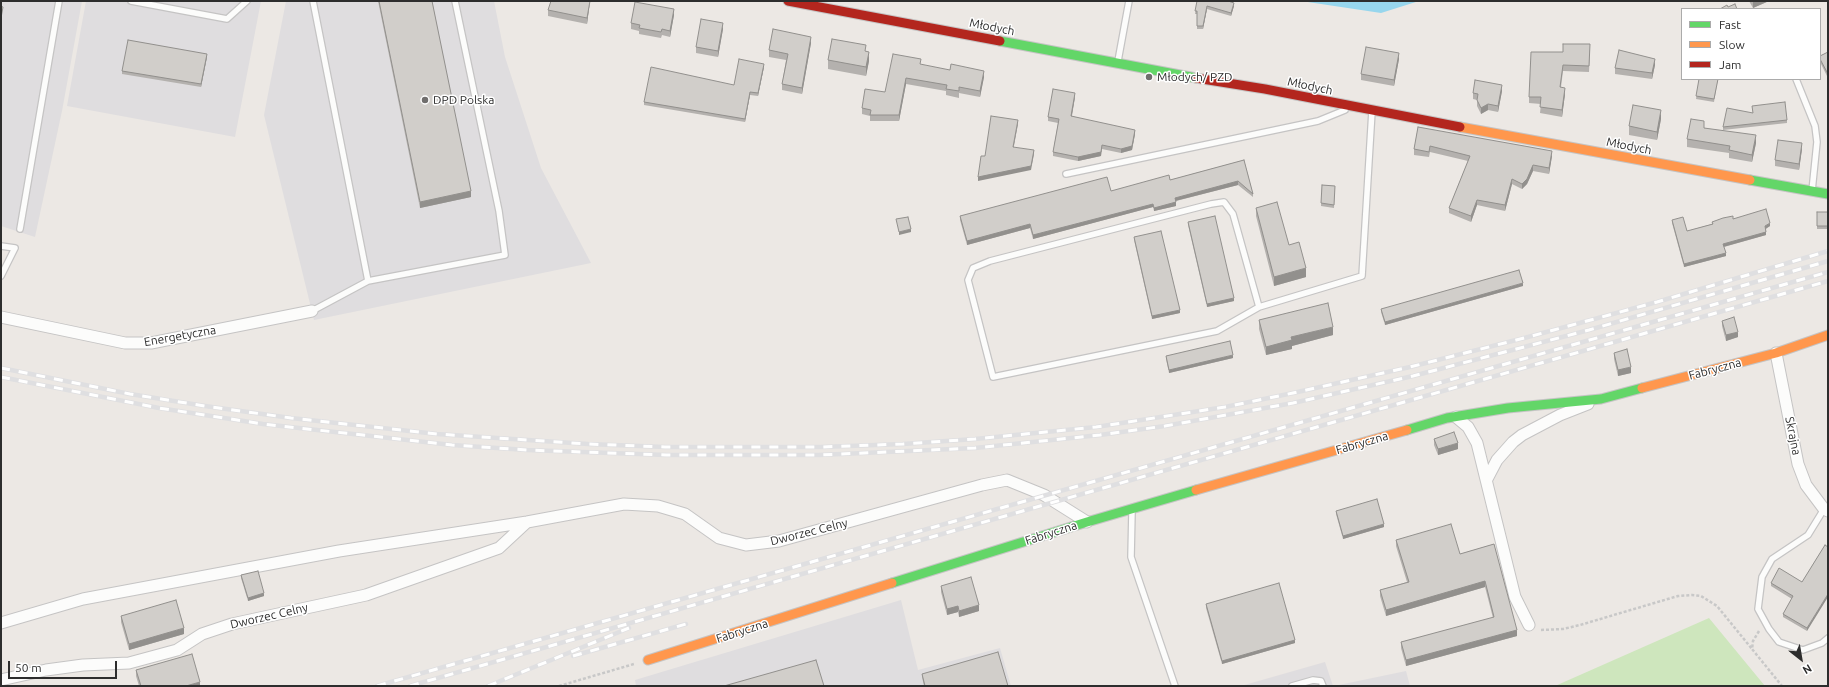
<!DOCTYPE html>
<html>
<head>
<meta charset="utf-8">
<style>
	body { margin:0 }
	#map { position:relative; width:1829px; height:687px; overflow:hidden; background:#ece8e4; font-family:Ubuntu,sans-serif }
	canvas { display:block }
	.frame { position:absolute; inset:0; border:2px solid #2d2d2d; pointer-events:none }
	.legend { position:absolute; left:1681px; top:8px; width:140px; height:72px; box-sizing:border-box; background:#fff; border:1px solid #ababab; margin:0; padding:5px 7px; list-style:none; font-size:12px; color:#2d2d2d }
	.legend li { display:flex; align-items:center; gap:8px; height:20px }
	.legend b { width:20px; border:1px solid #ababab }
	.north { position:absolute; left:1781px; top:639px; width:40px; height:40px; -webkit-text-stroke:3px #fff; paint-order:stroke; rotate:149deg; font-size:11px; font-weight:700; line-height:16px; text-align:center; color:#2d2d2d }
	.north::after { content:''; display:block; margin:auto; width:14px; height:18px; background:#2d2d2d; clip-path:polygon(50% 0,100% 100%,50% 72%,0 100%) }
	.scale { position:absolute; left:8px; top:661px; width:109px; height:18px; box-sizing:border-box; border:2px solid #2d2d2d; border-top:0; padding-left:5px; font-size:12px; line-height:14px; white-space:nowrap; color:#2d2d2d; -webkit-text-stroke:3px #fff; paint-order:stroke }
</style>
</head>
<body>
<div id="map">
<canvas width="1829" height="687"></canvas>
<div class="frame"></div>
<ul class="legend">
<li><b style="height:5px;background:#63d668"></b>Fast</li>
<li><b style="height:5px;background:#ff974d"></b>Slow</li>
<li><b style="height:5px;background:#b3261e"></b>Jam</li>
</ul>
<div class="north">N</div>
<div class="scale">50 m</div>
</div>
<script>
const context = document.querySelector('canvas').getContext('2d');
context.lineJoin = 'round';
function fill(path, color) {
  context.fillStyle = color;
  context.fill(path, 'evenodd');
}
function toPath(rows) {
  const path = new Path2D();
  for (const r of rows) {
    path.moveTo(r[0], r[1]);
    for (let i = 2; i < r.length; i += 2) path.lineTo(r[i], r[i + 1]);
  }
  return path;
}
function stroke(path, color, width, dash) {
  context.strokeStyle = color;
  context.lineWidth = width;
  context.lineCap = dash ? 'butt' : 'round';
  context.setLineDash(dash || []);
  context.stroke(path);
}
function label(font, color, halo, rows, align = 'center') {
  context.font = font + ' Ubuntu,sans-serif';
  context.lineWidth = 3;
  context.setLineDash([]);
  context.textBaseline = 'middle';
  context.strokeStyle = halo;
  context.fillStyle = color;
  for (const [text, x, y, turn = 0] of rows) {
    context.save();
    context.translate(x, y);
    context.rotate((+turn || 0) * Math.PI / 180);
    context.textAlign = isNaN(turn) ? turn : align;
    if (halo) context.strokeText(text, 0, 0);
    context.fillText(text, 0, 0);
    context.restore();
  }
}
fill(toPath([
	[1,1,82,1,62,111,35,237,1,226],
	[86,1,261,1,235,137,67,106],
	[286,1,494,1,505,57,541,168,591,263,314,320,264,115],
	[901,600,918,670,1000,648,1011,686,636,686,635,680],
	[1325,662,1333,686,1241,686],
	[1406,671,1410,686,1334,686]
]), '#dfdddf');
fill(toPath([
	[1709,618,1765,686,1555,686]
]), '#cee6bd');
fill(toPath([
	[1301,1,1419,1,1381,13]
]), '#97d6ed');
const lane = toPath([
	[131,1,227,19,247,1],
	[313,1,368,281],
	[1118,61,1129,1],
	[1796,79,1815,126,1817,142,1812,191],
	[1066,174,1318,121,1345,110],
	[20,229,59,1],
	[1,246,15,248,1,276],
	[1259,307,1233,214,1224,202,1211,204,990,261,973,268,968,280,993,377,1217,331,1259,307,1362,276,1372,111],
	[312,311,368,281,505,255,499,211,455,1],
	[1824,509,1808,535,1772,559,1762,577,1758,609,1769,629,1779,642,1803,650,1822,643,1828,638],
	[1132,511,1131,557,1175,686],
	[1292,686,1313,680,1321,681,1323,686]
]);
const street = toPath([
	[1,317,125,343,151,343,312,311],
	[1776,353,1798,464,1806,485,1824,509,1828,511],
	[1456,417,1468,427,1477,443,1515,597,1529,625],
	[1487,479,1497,460,1513,442,1522,435,1560,415,1588,404],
	[1,623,83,599,339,551,527,522,624,504,658,506,685,514,719,538,746,545,779,541,982,485,1007,480,1044,495,1087,522],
	[1,680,46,670,83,665,129,663,177,650,202,634,232,624,366,595,499,548,527,522]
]);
const fast = toPath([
	[1000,41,1196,78],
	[1750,180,1828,194],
	[1407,430,1447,418,1508,408,1601,399,1642,388],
	[892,583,1087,522,1196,490]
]);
const slow = toPath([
	[1460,127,1750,180],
	[1642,388,1776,353,1828,335],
	[1196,490,1407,430],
	[648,660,892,583]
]);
const jam = toPath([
	[788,1,1000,41],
	[1196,78,1265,89,1460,127]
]);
stroke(lane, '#c5c4c4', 8);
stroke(street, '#c5c4c4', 13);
stroke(fast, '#c5c4c4', 11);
stroke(slow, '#c5c4c4', 11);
stroke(jam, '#c5c4c4', 11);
stroke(toPath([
	[1541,630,1563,629,1580,625,1678,596,1692,595,1701,596,1717,606,1752,649],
	[1759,631,1753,641,1752,649,1782,686],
	[559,686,634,664]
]), '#c8c8c8', 2.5, [3, 2]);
stroke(lane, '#fcfcfb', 5.5);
stroke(street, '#fcfcfb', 11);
stroke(fast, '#63d668', 9);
stroke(slow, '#ff974d', 9);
stroke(jam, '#b3261e', 9);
const rail = toPath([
	[1,368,130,394,205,406,291,418,437,434,588,444,665,447,821,447,903,444,975,439,1096,427,1225,407,1293,393,1410,367,1528,337,1657,302,1828,251],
	[1,377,159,408,263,424,452,445,527,450,666,455,819,455,975,448,1100,435,1165,426,1293,403,1413,376,1589,330,1828,261],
	[573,656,686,624],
	[377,686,1828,272],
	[410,686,1828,281],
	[488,686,629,628]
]);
stroke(rail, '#dfdfe1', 4.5);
stroke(rail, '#fff', 3, [9]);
fill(toPath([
	[378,1,432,1,471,197,420,208],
	[590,1,587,24,548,16,548,10],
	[1197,1,1234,6,1231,16,1207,9,1203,29,1197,29,1197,14,1195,14],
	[1749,1,1769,1,1753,8],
	[674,15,670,37,662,35,661,38,639,34,639,31,631,29,631,23],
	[723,29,718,57,696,53,696,47],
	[811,43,802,94,782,90,782,84,786,60,769,57,769,50],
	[1590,50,1589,72,1563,71,1561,87,1565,94,1562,117,1540,113,1541,104,1529,103,1529,97,1563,52],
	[866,51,869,61,866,76,828,69,828,60],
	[1828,52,1828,78,1820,62,1820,56],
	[207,57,201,87,122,74,122,71],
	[1399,59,1394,86,1361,80,1361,74],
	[921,65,984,77,980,97,959,93,959,98,946,95,946,91,906,84,899,121,870,121,870,116,862,114,862,108,885,92],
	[1655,65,1652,79,1615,74,1615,68],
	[764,67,758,96,750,95,745,122,644,105,644,102,734,85],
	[1699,79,1718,79,1714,102,1696,99],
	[1502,91,1498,112,1488,110,1481,114,1477,106,1477,100,1473,99,1473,93],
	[1075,97,1072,116,1135,134,1132,150,1121,153,1102,149,1101,156,1078,161,1053,156,1053,152,1058,123,1048,121,1048,117],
	[1752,106,1787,120,1787,123,1723,130,1723,127,1753,113],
	[1661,119,1657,140,1629,135,1629,126],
	[1418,127,1552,156,1549,174,1533,171,1527,184,1522,189,1512,184,1505,211,1477,205,1471,222,1449,213,1449,208,1468,161,1430,152,1429,157,1414,155,1414,149],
	[1704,128,1756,143,1752,162,1729,158,1729,153,1687,147,1687,139],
	[1802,149,1799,170,1775,166,1775,160],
	[1244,160,1253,194,1253,197,1238,185,1176,201,1176,206,1154,211,1153,207,1033,239,1030,228,967,245,960,220,960,216,1111,191,1170,180],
	[1322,185,1335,186,1334,208,1321,206],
	[1256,208,1289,245,1306,277,1274,286,1256,216],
	[1817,212,1828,212,1828,229,1817,229],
	[1733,219,1770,226,1766,229,1766,235,1724,247,1726,256,1684,267,1672,223,1672,220,1687,231,1712,224,1712,222],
	[1188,222,1234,301,1207,307,1188,225],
	[1134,237,1180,313,1152,319,1134,240],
	[1523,286,1385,325,1381,312,1381,309],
	[1259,320,1333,335,1292,346,1292,349,1266,355,1259,329],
	[1722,321,1738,337,1726,341,1722,326],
	[1614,353,1631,373,1618,376,1614,359],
	[1166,356,1233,358,1169,373,1166,359],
	[1434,439,1458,449,1438,455,1434,445],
	[1336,511,1384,527,1343,539,1336,514],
	[1396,540,1460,554,1494,544,1517,636,1406,666,1401,648,1401,642,1493,618,1485,587,1386,616,1380,596,1380,590,1407,582,1396,546],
	[1825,545,1807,631,1783,617,1783,614,1792,599,1771,586,1771,583,1802,582],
	[241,575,264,596,248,601,241,578],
	[941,586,979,611,959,617,958,612,947,615,941,592],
	[1206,604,1295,643,1222,664,1206,608],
	[121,616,184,634,129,650,121,622],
	[136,670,200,686,139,686,136,676],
	[922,674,1008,686,924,686,922,677]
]), '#b4b1ae');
fill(toPath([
	[590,1,587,24,587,18],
	[1756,1,1769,1,1753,8,1753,2],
	[1234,3,1234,6,1231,16,1231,13],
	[1207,6,1207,9,1203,29,1203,26],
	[674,9,674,15,670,37,670,31],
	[723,23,723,29,718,57,718,51],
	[811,37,811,43,802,94,802,88],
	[869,52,869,61,866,76,866,67],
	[1399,53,1399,59,1394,86,1394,80],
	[207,54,207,57,201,87,201,84],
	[1655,59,1655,65,1652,79,1652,73],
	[764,64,764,67,758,96,758,93],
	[984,71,984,77,980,97,980,91],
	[906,78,906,84,899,121,899,115],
	[1502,85,1502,91,1498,112,1498,106],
	[1565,88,1565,94,1562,117,1562,110],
	[750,92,750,95,745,122,745,119],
	[1075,93,1075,97,1071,120,1071,116],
	[1488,104,1488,110,1481,114,1481,108],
	[1661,110,1661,119,1657,140,1657,132],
	[1018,120,1018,124,1013,151,1013,147],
	[1135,130,1135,134,1132,150,1121,153,1121,149],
	[1756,135,1756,143,1752,162,1752,155],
	[1802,143,1802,149,1799,170,1799,164],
	[1102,145,1101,156,1078,161,1078,157],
	[1034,150,1034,154,1031,170,978,181,978,177],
	[1552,151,1552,156,1549,174,1549,168],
	[1533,165,1533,171,1527,184,1522,189,1522,184],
	[1512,179,1512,184,1505,211,1505,205],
	[1238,181,1238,185,1175,201,1175,198],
	[471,191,471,197,420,208,420,202],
	[1477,200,1477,205,1471,222,1471,216],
	[1176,202,1176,206,1154,211,1154,208],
	[1153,204,1153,207,1033,239,1033,235],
	[1770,223,1770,226,1765,229,1765,226],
	[1030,224,1030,228,967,245,967,241],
	[911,229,911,232,899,235,899,232],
	[1766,232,1766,235,1723,247,1723,244],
	[1726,253,1726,256,1684,267,1684,264],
	[1306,268,1306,277,1274,286,1274,277],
	[1523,283,1523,286,1385,325,1385,322],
	[1234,298,1234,301,1207,307,1207,304],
	[1180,310,1180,313,1152,319,1152,316],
	[1333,327,1333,335,1292,346,1292,349,1266,355,1266,347,1291,337],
	[1738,332,1738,337,1726,341,1726,335],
	[1233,355,1233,358,1169,373,1169,370],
	[1631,367,1631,373,1618,376,1618,370],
	[1458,443,1458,449,1438,455,1438,449],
	[1384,524,1384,527,1343,539,1343,536],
	[1485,581,1485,587,1386,616,1386,610],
	[264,593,264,596,248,601,248,598],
	[1828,594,1828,597,1807,631,1807,628],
	[979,605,979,611,959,617,959,611],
	[958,606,958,612,947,615,947,609],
	[184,628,184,634,129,650,129,644],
	[1517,630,1517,636,1406,666,1406,660],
	[1295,640,1295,643,1222,664,1222,661],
	[200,682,200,686,186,686]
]), '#92908d');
const building = toPath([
	[379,1,432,1,471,191,420,202,379,1],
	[551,1,590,1,587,18,548,10,551,1],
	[1197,1,1228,1,1234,3,1231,13,1207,6,1203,26,1197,26,1197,11,1195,11,1197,1],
	[635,2,674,9,670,31,662,29,661,32,639,28,640,25,631,23,635,2],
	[1735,4,1737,9,1720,9,1727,5,1728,7,1735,4],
	[1,6,3,7,1,18,1,6],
	[701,19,723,23,718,51,696,47,701,19],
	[773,29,811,37,802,88,782,84,788,54,769,50,773,29],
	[832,39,866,45,865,51,869,52,866,67,828,60,832,39],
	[128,40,207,54,201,84,122,71,128,40],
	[1563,44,1590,44,1589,66,1563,65,1560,87,1565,88,1562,110,1540,107,1541,97,1529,97,1531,52,1563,52,1563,44],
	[1366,47,1399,53,1394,80,1361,74,1366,47],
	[1619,50,1655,59,1652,73,1615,68,1619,50],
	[1828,52,1828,74,1820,59,1820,56,1828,52],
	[893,54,921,59,920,64,950,70,951,64,984,71,980,91,959,87,959,91,946,89,947,85,906,78,899,115,870,115,871,110,862,108,865,89,885,92,893,54],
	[739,59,764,64,758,93,750,92,745,119,644,102,651,67,734,85,739,59],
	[1699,79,1718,79,1714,99,1696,96,1699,79],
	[1475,80,1502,85,1498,106,1488,104,1481,108,1477,100,1478,94,1473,93,1475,80],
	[1053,89,1075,93,1071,116,1135,130,1132,146,1121,149,1102,145,1101,152,1078,157,1053,152,1059,119,1048,117,1053,89],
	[1785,102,1787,120,1723,127,1727,108,1753,113,1752,106,1785,102],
	[1633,105,1661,110,1657,132,1629,126,1633,105],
	[991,116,1018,120,1013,147,1034,150,1031,166,978,177,981,156,985,156,991,116],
	[1691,119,1704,121,1704,128,1756,135,1752,155,1729,150,1730,146,1687,139,1691,119],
	[1418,127,1552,151,1549,168,1533,165,1527,179,1522,184,1512,179,1505,205,1477,200,1471,216,1449,208,1470,156,1430,146,1429,152,1414,149,1418,127],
	[1778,140,1802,143,1799,164,1775,160,1778,140],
	[1244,160,1253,194,1238,181,1175,198,1176,202,1154,208,1153,204,1033,235,1030,224,967,241,960,216,1107,177,1111,191,1169,175,1170,180,1244,160],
	[1322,185,1335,186,1334,205,1321,203,1322,185],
	[1277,202,1289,245,1299,242,1306,268,1274,277,1256,208,1277,202],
	[1766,209,1770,223,1765,226,1766,232,1723,244,1726,253,1684,264,1672,220,1683,217,1687,231,1713,224,1712,222,1723,218,1733,216,1733,219,1766,209],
	[1817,212,1828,212,1828,226,1817,226,1817,212],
	[1215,216,1234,298,1207,304,1188,222,1215,216],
	[908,217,911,229,899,232,896,219,908,217],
	[1161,231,1180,310,1152,316,1134,237,1161,231],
	[1519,270,1523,283,1385,322,1381,309,1519,270],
	[1328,303,1333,327,1291,337,1292,340,1266,347,1259,320,1328,303],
	[1734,317,1738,332,1726,335,1722,321,1734,317],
	[1230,341,1233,355,1169,370,1166,356,1230,341],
	[1627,349,1631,367,1618,370,1614,353,1627,349],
	[1454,432,1458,443,1438,449,1434,439,1454,432],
	[1377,499,1384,524,1343,536,1336,511,1377,499],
	[1451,524,1460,554,1494,544,1517,630,1406,660,1401,642,1494,617,1485,581,1386,610,1380,590,1409,582,1396,540,1451,524],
	[1825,545,1828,547,1828,594,1807,628,1783,614,1793,596,1771,583,1779,568,1802,582,1825,545],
	[258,571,264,593,248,598,241,575,258,571],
	[971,577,979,605,959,611,958,606,947,609,941,586,971,577],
	[1279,583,1295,640,1222,661,1206,604,1279,583],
	[176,600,184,628,129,644,121,616,176,600],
	[998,652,1008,686,925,686,922,674,998,652],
	[192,654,200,682,186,686,141,686,136,670,192,654],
	[816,660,824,686,724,686,816,660]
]);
fill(building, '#d1ceca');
stroke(building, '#92908d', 1);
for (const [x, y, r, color] of [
	[1149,77,4,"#706e6d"],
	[425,100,4,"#706e6d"]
]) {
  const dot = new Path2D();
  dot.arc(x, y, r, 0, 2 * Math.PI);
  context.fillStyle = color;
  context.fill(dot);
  stroke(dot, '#fff', 1.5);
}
label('12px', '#2d2d2d', '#fff', [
	["Młodych",992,27,11],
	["Młodych",1310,86,12],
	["Młodych",1629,146,11],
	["Energetyczna",180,336,-10],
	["Fabryczna",1715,369,-15],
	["Skrajna",1793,436,79],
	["Fabryczna",1362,443,-16],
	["Dworzec Celny",809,532,-14],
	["Fabryczna",1051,533,-18],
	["Dworzec Celny",269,616,-13],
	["Fabryczna",742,631,-18]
]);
label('12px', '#2d2d2d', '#fff', [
	["Młodych/ PZD",1157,77],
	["DPD Polska",433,100]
], 'left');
</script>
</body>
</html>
